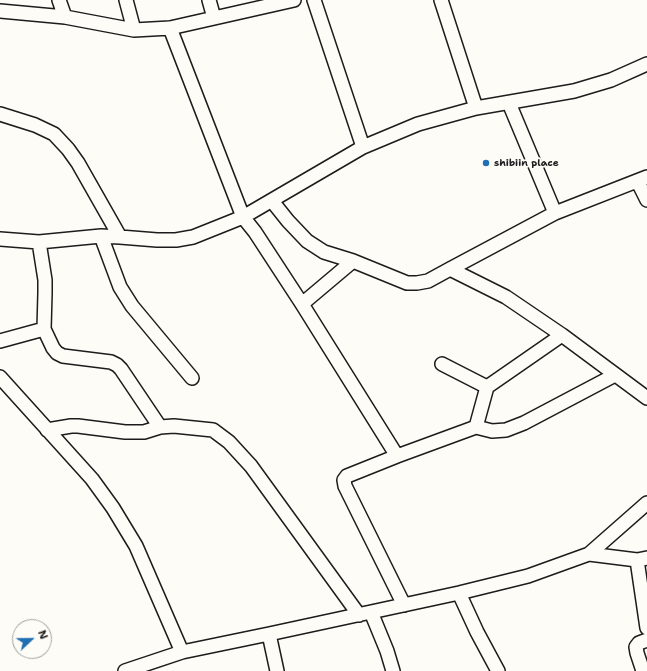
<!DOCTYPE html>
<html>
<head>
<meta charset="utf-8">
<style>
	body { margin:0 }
	#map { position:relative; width:647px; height:671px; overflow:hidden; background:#fdfcf7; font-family:"Shantell Sans",sans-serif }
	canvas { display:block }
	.north { position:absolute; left:12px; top:619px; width:40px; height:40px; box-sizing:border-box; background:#fdfcf7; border:1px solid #a3a29f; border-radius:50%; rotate:68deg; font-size:11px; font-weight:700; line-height:16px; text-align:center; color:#1c1c1c }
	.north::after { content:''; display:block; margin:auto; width:14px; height:18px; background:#1f6fb2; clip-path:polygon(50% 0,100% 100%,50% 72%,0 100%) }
</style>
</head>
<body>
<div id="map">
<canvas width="647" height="671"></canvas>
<div class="north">N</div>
</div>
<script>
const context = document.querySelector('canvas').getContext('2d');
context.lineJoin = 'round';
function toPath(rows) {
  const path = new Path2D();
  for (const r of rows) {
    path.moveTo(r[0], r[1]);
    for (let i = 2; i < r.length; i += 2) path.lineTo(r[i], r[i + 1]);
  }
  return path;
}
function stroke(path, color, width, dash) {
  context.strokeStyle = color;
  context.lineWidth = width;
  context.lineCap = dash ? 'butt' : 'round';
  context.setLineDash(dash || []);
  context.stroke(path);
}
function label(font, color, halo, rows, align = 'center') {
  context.font = font + ' "Shantell Sans",sans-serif';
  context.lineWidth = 3.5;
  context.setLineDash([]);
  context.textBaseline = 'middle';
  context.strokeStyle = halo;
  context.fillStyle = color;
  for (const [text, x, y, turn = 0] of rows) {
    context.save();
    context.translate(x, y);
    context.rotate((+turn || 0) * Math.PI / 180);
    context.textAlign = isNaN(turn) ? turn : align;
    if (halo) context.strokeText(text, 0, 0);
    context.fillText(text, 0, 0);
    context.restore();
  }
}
const minor = toPath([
	[59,0,65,17],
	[126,0,134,30],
	[209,0,214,18],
	[314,0,363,147],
	[441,0,476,108],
	[0,11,65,17,134,30,170,28,294,0],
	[170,28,243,217,255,232,302,304,397,456,347,476,344,480,345,486,404,605],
	[509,103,555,213],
	[0,114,35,125,54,134,68,149,78,163,120,237],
	[638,182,647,200],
	[272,201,288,221,307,241,324,252,353,261,407,283,417,283,428,281,450,269,555,213,647,177],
	[101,236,120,287,132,306,192,378],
	[0,239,39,242,101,236,120,237,157,240,176,240,193,237,243,217,363,147,418,124,476,108,574,91,611,80,647,64],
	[450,269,506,297,562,335,647,398],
	[302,304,353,261],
	[44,329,53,348,57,353,63,356,111,362,117,365,121,369,160,427],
	[0,341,44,329,45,293,45,280,39,242],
	[442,364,487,387],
	[0,377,92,479,113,508,136,546,182,652],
	[476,427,487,387,562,335],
	[47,430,71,426,78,426,125,432,144,432,160,427,174,426,213,430,229,442,251,466,359,615],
	[397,456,476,427,492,431,506,430,524,423,615,375],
	[589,554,637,560,647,558],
	[637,560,647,628],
	[459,593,477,632,498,671],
	[371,612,387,651,393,671],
	[269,634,277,671],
	[125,671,182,652,269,634,459,593,528,576,589,554,647,503],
	[643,671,637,653,636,647,639,643,647,640]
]);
stroke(minor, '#1c1c1c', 16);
stroke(minor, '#fdfcf7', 13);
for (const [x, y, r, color] of [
	[486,163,4,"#1f6fb2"]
]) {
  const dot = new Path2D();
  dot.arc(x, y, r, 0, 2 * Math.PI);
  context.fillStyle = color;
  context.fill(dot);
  stroke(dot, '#fdfcf7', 1.5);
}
label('bold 10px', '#1c1c1c', '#fdfcf7', [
	["shibiin place",494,163]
], 'left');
</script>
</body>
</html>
